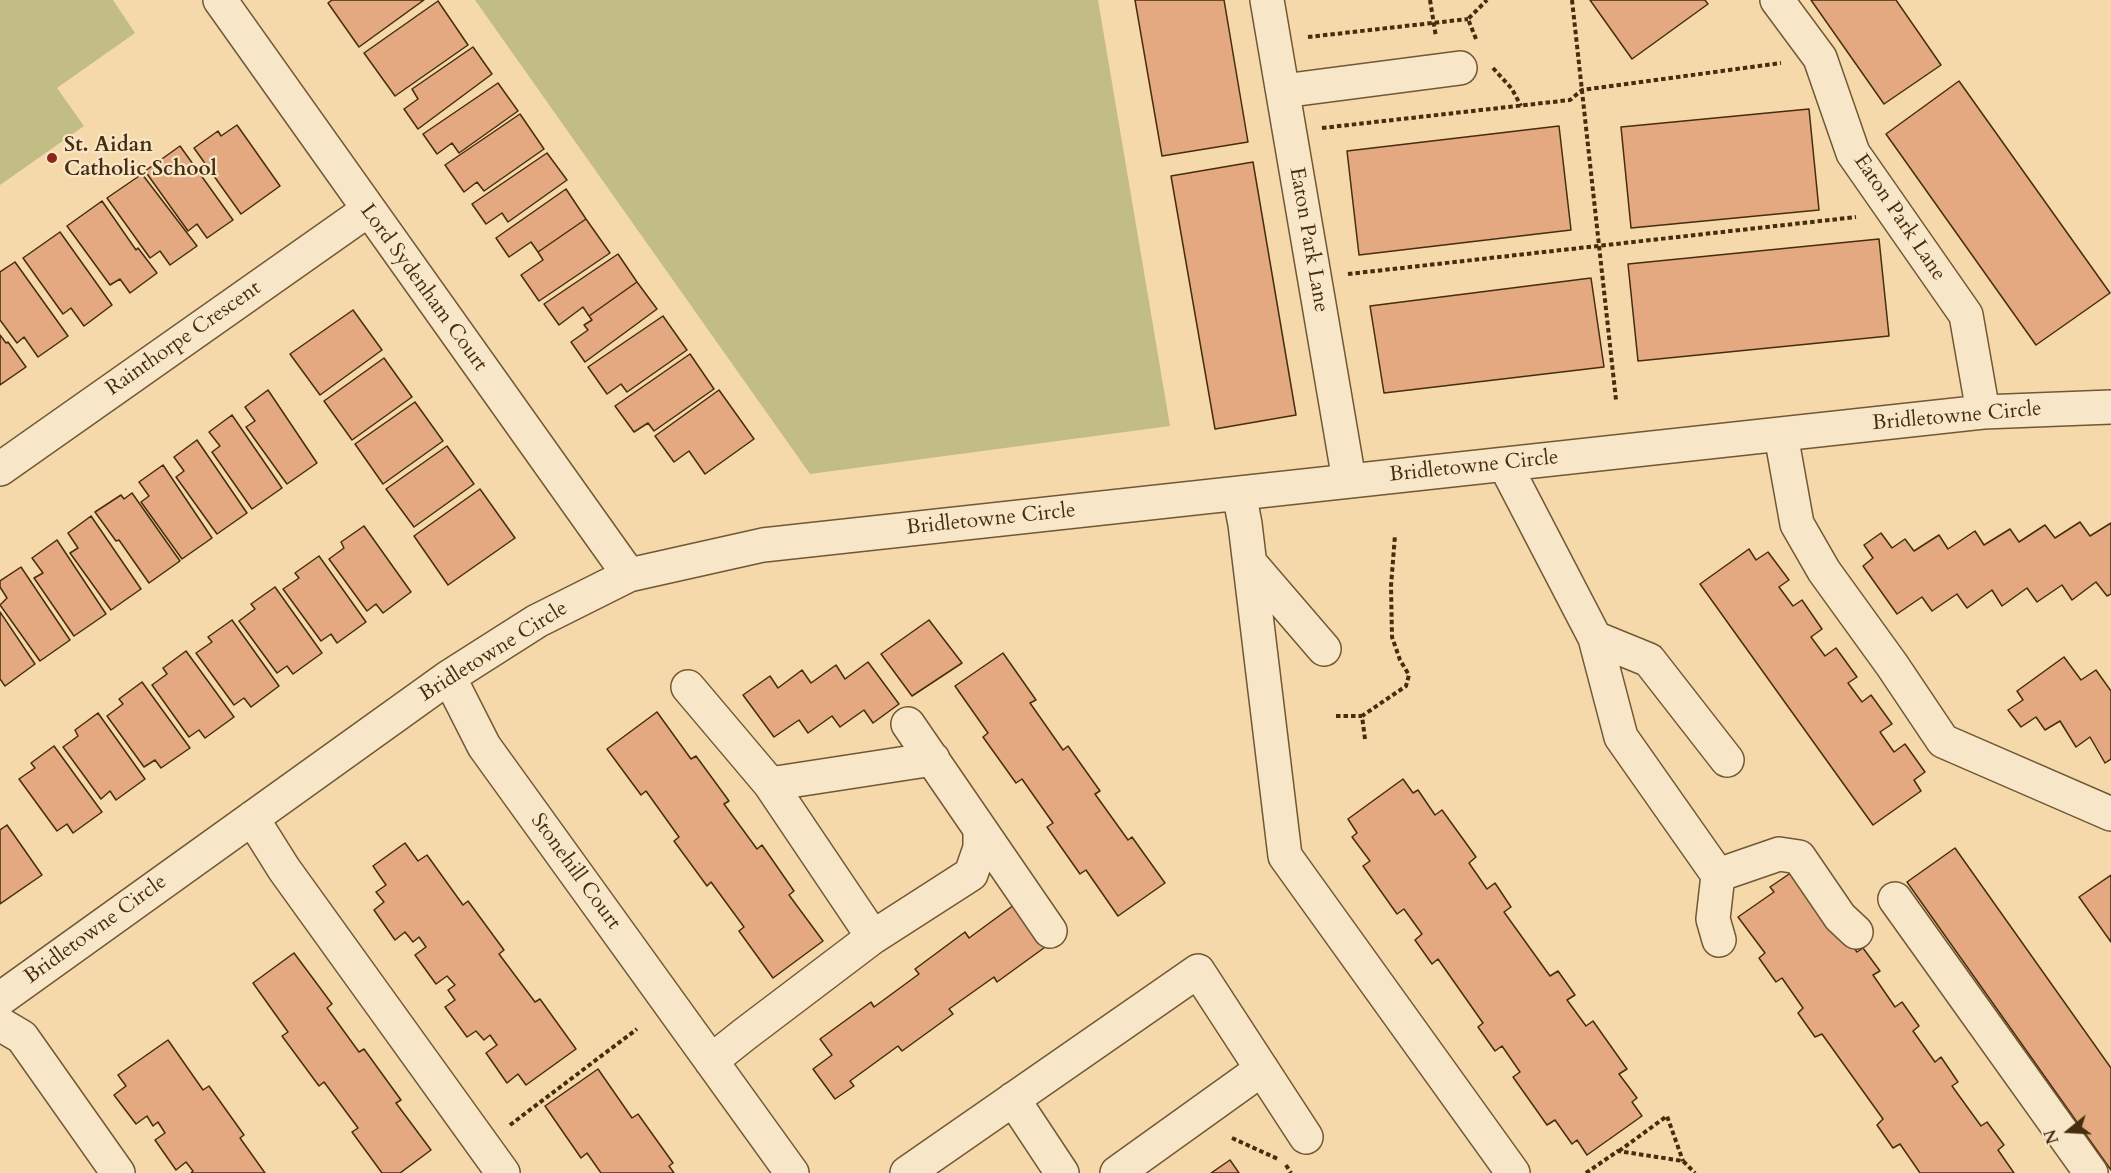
<!DOCTYPE html>
<html>
<head>
<meta charset="utf-8">
<style>
	body { margin:0 }
	#map { position:relative; width:2111px; height:1173px; overflow:hidden; background:#f5d9ab; font-family:Cardo,serif }
	canvas { display:block }
	.north { position:absolute; left:2039px; top:1101px; width:60px; height:60px; -webkit-text-stroke:4px #f8e6c8; paint-order:stroke; rotate:252deg; font-size:16px; font-weight:700; line-height:24px; text-align:center; color:#452d0d }
	.north::after { content:''; display:block; margin:auto; width:21px; height:27px; background:#452d0d; clip-path:polygon(50% 0,100% 100%,50% 72%,0 100%) }
</style>
</head>
<body>
<div id="map">
<canvas width="2111" height="1173"></canvas>
<div class="north">N</div>
</div>
<script>
const context = document.querySelector('canvas').getContext('2d');
context.lineJoin = 'round';
function fill(path, color) {
  context.fillStyle = color;
  context.fill(path, 'evenodd');
}
function toPath(rows) {
  const path = new Path2D();
  for (const r of rows) {
    path.moveTo(r[0], r[1]);
    for (let i = 2; i < r.length; i += 2) path.lineTo(r[i], r[i + 1]);
  }
  return path;
}
function stroke(path, color, width, dash) {
  context.strokeStyle = color;
  context.lineWidth = width;
  context.lineCap = dash ? 'butt' : 'round';
  context.setLineDash(dash || []);
  context.stroke(path);
}
function label(font, color, halo, rows, align = 'center') {
  context.font = font + ' Cardo,serif';
  context.lineWidth = 4.5;
  context.setLineDash([]);
  context.textBaseline = 'middle';
  context.strokeStyle = halo;
  context.fillStyle = color;
  for (const [text, x, y, turn = 0] of rows) {
    context.save();
    context.translate(x, y);
    context.rotate((+turn || 0) * Math.PI / 180);
    context.textAlign = isNaN(turn) ? turn : align;
    if (halo) context.strokeText(text, 0, 0);
    context.fillText(text, 0, 0);
    context.restore();
  }
}
fill(toPath([
	[0,0,113,0,135,33,57,88,84,126,0,185],
	[475,0,1098,0,1170,426,810,474]
]), '#c2bd84');
const building = toPath([
	[332,0,424,0,359,47,328,3,332,0],
	[1135,0,1224,0,1248,142,1162,156,1135,0],
	[1590,0,1705,0,1708,4,1632,59,1590,0],
	[1811,0,1896,0,1941,65,1884,104,1811,0],
	[438,1,468,45,395,96,364,53,438,1],
	[473,47,492,74,418,129,404,109,418,99,412,89,473,47],
	[1959,81,2110,293,2036,345,1886,134,1959,81],
	[498,83,518,111,459,153,452,143,437,154,423,134,498,83],
	[1809,109,1819,210,1631,228,1621,127,1809,109],
	[520,114,544,149,484,191,477,182,464,192,445,165,520,114],
	[237,125,280,186,241,214,194,148,218,131,221,136,237,125],
	[1559,126,1571,230,1359,255,1347,151,1559,126],
	[180,146,233,220,207,238,197,224,188,231,145,171,180,146],
	[547,153,567,180,508,222,502,213,486,224,472,204,547,153],
	[1253,162,1296,415,1215,429,1171,176,1253,162],
	[142,174,197,246,170,265,160,251,150,258,107,198,142,174],
	[566,189,586,219,538,252,531,242,509,257,496,238,566,189],
	[102,201,136,250,138,248,157,273,130,293,120,279,110,285,67,226,102,201],
	[586,219,610,253,539,301,521,275,543,260,538,252,586,219],
	[60,232,112,305,84,326,71,308,63,314,23,258,60,232],
	[1879,239,1889,336,1638,361,1628,264,1879,239],
	[618,254,637,282,589,316,583,307,559,325,544,304,618,254],
	[15,262,68,336,38,357,24,337,17,343,0,320,0,272,15,262],
	[1591,278,1604,367,1384,393,1370,306,1591,278],
	[637,282,657,309,585,362,571,342,588,330,584,325,592,320,589,316,637,282],
	[353,310,382,350,320,395,290,354,353,310],
	[663,316,687,350,627,392,621,384,607,394,588,367,663,316],
	[0,335,6,343,8,342,26,367,0,385,0,335],
	[690,354,714,389,654,431,648,423,634,432,615,406,690,354],
	[384,358,412,397,352,440,324,401,384,358],
	[268,390,317,463,287,484,246,427,255,421,245,407,268,390],
	[719,390,754,439,705,474,689,451,674,462,655,436,719,390],
	[415,402,443,441,383,484,355,444,415,402],
	[232,415,282,488,252,509,212,452,220,446,209,432,232,415],
	[197,440,247,513,217,534,176,477,184,471,174,457,197,440],
	[447,446,474,484,414,527,386,489,447,446],
	[163,465,212,538,182,559,141,502,149,496,139,482,163,465],
	[480,489,515,538,448,585,414,536,480,489],
	[132,493,180,561,149,583,119,540,116,541,95,512,121,495,124,499,132,493],
	[91,516,141,589,111,610,70,553,78,548,68,533,91,516],
	[2080,522,2090,536,2111,523,2111,594,2107,596,2096,582,2072,600,2062,585,2037,602,2027,588,2002,606,1992,590,1967,608,1957,594,1932,611,1922,597,1897,614,1863,566,1873,558,1864,545,1881,533,1892,548,1905,539,1914,551,1939,535,1948,549,1975,531,1984,545,2010,529,2019,542,2045,525,2055,538,2080,522],
	[364,526,411,592,383,613,376,604,367,611,329,559,344,548,341,542,364,526],
	[57,540,106,614,74,636,34,578,43,573,32,558,57,540],
	[1749,549,1756,560,1768,552,1789,580,1779,587,1793,606,1802,600,1822,629,1811,637,1825,656,1836,648,1857,677,1848,683,1862,702,1871,695,1892,724,1880,732,1894,752,1905,744,1925,772,1914,780,1921,791,1873,825,1700,584,1749,549],
	[319,556,366,622,337,643,331,634,321,641,283,589,299,578,295,573,319,556],
	[21,567,70,640,40,661,0,605,7,598,0,587,0,581,21,567],
	[275,587,322,653,293,674,287,666,277,673,239,621,255,609,251,604,275,587],
	[0,612,35,664,5,686,0,679,0,612],
	[232,620,279,686,251,707,244,698,234,705,196,653,212,642,208,637,232,620],
	[929,620,962,663,912,696,881,654,929,620],
	[186,651,234,717,205,738,199,730,189,737,152,685,167,674,163,668,186,651],
	[1003,653,1036,700,1030,703,1063,750,1068,746,1100,791,1095,794,1128,840,1132,837,1165,883,1118,916,1086,870,1080,874,1047,827,1053,823,1022,779,1016,783,983,737,988,733,955,686,1003,653],
	[2064,657,2081,680,2096,670,2111,691,2111,759,2105,763,2090,737,2076,747,2060,721,2045,730,2036,717,2021,727,2008,710,2023,700,2017,691,2064,657],
	[868,662,899,704,873,723,864,710,840,727,832,716,808,733,799,720,774,737,743,695,770,676,778,688,802,670,811,683,836,665,845,679,868,662],
	[142,682,190,748,161,768,155,760,144,767,107,716,123,704,119,699,142,682],
	[657,712,691,759,696,756,729,801,724,804,757,849,762,845,794,891,789,895,823,941,773,978,739,931,744,927,711,882,707,886,674,841,679,837,646,791,641,795,607,749,657,712],
	[98,713,145,779,116,800,110,791,101,799,63,747,78,736,75,730,98,713],
	[54,746,102,812,73,833,67,824,57,831,19,779,35,768,31,763,54,746],
	[1403,779,1413,793,1418,790,1435,815,1442,810,1476,857,1469,863,1487,889,1495,883,1511,907,1504,912,1550,976,1558,971,1575,995,1567,1000,1586,1026,1593,1021,1627,1069,1619,1074,1637,1098,1632,1102,1642,1116,1587,1155,1577,1140,1572,1144,1555,1120,1547,1125,1513,1077,1520,1072,1502,1046,1495,1051,1478,1027,1483,1023,1438,959,1432,964,1415,940,1422,934,1404,909,1397,914,1363,866,1370,861,1352,837,1357,833,1348,819,1403,779],
	[7,825,42,875,0,904,0,830,7,825],
	[405,843,418,861,427,855,463,905,468,901,504,950,499,954,535,1002,540,999,576,1049,526,1085,518,1074,507,1083,486,1053,497,1045,490,1035,484,1040,476,1031,467,1037,445,1007,455,1000,448,990,455,985,447,976,436,984,415,955,426,947,419,937,413,942,405,932,395,940,374,910,384,902,376,892,386,885,373,866,405,843],
	[1955,848,2111,1068,2111,1170,1907,882,1955,848],
	[1798,868,1857,952,1863,948,1880,971,1873,975,1895,1007,1902,1002,1919,1026,1913,1031,1935,1062,1941,1057,1958,1082,1952,1086,1981,1126,1987,1122,2004,1145,1998,1150,2014,1173,1920,1173,1900,1144,1893,1148,1877,1125,1883,1119,1822,1034,1815,1037,1798,1013,1803,1008,1782,978,1776,982,1759,958,1765,953,1738,917,1774,892,1770,887,1798,868],
	[2111,875,2111,942,2079,897,2111,875],
	[1018,902,1048,945,997,982,994,977,949,1009,953,1014,902,1051,898,1046,850,1081,854,1086,835,1099,813,1069,832,1055,820,1039,871,1002,874,1007,919,974,915,969,965,932,969,938,1018,902],
	[294,953,332,1004,327,1008,359,1052,364,1049,401,1100,396,1103,431,1150,400,1173,382,1173,352,1132,358,1128,324,1082,319,1086,282,1036,288,1032,253,983,294,953],
	[168,1040,203,1090,209,1086,244,1135,240,1138,265,1173,191,1173,193,1171,186,1162,176,1170,155,1140,165,1133,158,1122,153,1126,147,1116,136,1124,114,1095,126,1086,118,1075,168,1040],
	[598,1069,632,1118,638,1114,673,1163,669,1166,674,1173,601,1173,587,1153,581,1158,545,1106,598,1069],
	[1230,1160,1239,1173,1211,1173,1230,1160]
]);
fill(building, '#e4a980');
stroke(building, '#452d0d', 1.5);
const minor = toPath([
	[220,0,629,575],
	[1267,0,1349,480],
	[1777,0,1820,58,1853,153,1966,315,1983,412],
	[1283,91,1460,68],
	[1781,435,1797,524,1824,571,1892,665,1943,741,2111,814],
	[1505,465,1595,638,1621,737,1718,875,1713,919,1719,940],
	[0,469,368,210],
	[1239,493,1245,524,1285,856,1513,1173],
	[1250,563,1324,649],
	[1595,638,1649,660,1727,760],
	[449,677,484,746,792,1173],
	[688,687,770,784,873,937],
	[908,724,1050,931],
	[770,784,933,759],
	[252,818,284,869,503,1173],
	[1718,875,1779,854,1799,857,1840,917,1856,932],
	[1895,899,2091,1173],
	[0,999,449,677,537,621,629,575,763,545,1983,412,2111,407],
	[0,1024,22,1037,118,1173],
	[711,1061,745,1034,873,937,971,874,980,848,980,829],
	[1013,1099,1062,1173],
	[907,1173,1198,971,1306,1137],
	[1117,1173,1262,1069]
]);
stroke(minor, '#715834', 36);
stroke(toPath([
	[1430,0,1436,37],
	[1572,0,1616,400],
	[1308,37,1468,19],
	[1476,39,1468,19,1487,0],
	[1493,68,1512,89,1521,106],
	[1322,128,1570,100,1582,90,1781,63],
	[1348,274,1856,217],
	[1336,716,1362,716],
	[1365,739,1362,716,1406,686,1409,675,1400,660,1392,637,1391,586,1395,535],
	[510,1125,637,1029],
	[1232,1138,1278,1159],
	[1619,1151,1667,1116,1683,1161],
	[1286,1165,1291,1173],
	[1586,1173,1618,1151,1683,1161,1695,1173]
]), '#452d0d', 4, [4.5, 3]);
stroke(minor, '#f8e6c8', 33);
for (const [x, y, r, color] of [
	[52,158,6,"#8f2418"]
]) {
  const dot = new Path2D();
  dot.arc(x, y, r, 0, 2 * Math.PI);
  context.fillStyle = color;
  context.fill(dot);
  stroke(dot, '#f8e6c8', 2);
}
label('bold 21px', '#452d0d', '#f8e6c8', [
	["St. Aidan",64,146],
	["Catholic School",64,170]
], 'left');
label('21px', '#452d0d', '#f8e6c8', [
	["Eaton Park Lane",1899,218,56],
	["Eaton Park Lane",1308,240,80],
	["Lord Sydenham Court",423,288,54],
	["Rainthorpe Crescent",184,339,-35],
	["Bridletowne Circle",1957,417,-5],
	["Bridletowne Circle",1474,467,-6],
	["Bridletowne Circle",991,520,-6],
	["Bridletowne Circle",494,652,-32],
	["Stonehill Court",575,872,54],
	["Bridletowne Circle",96,930,-36]
]);
</script>
</body>
</html>
